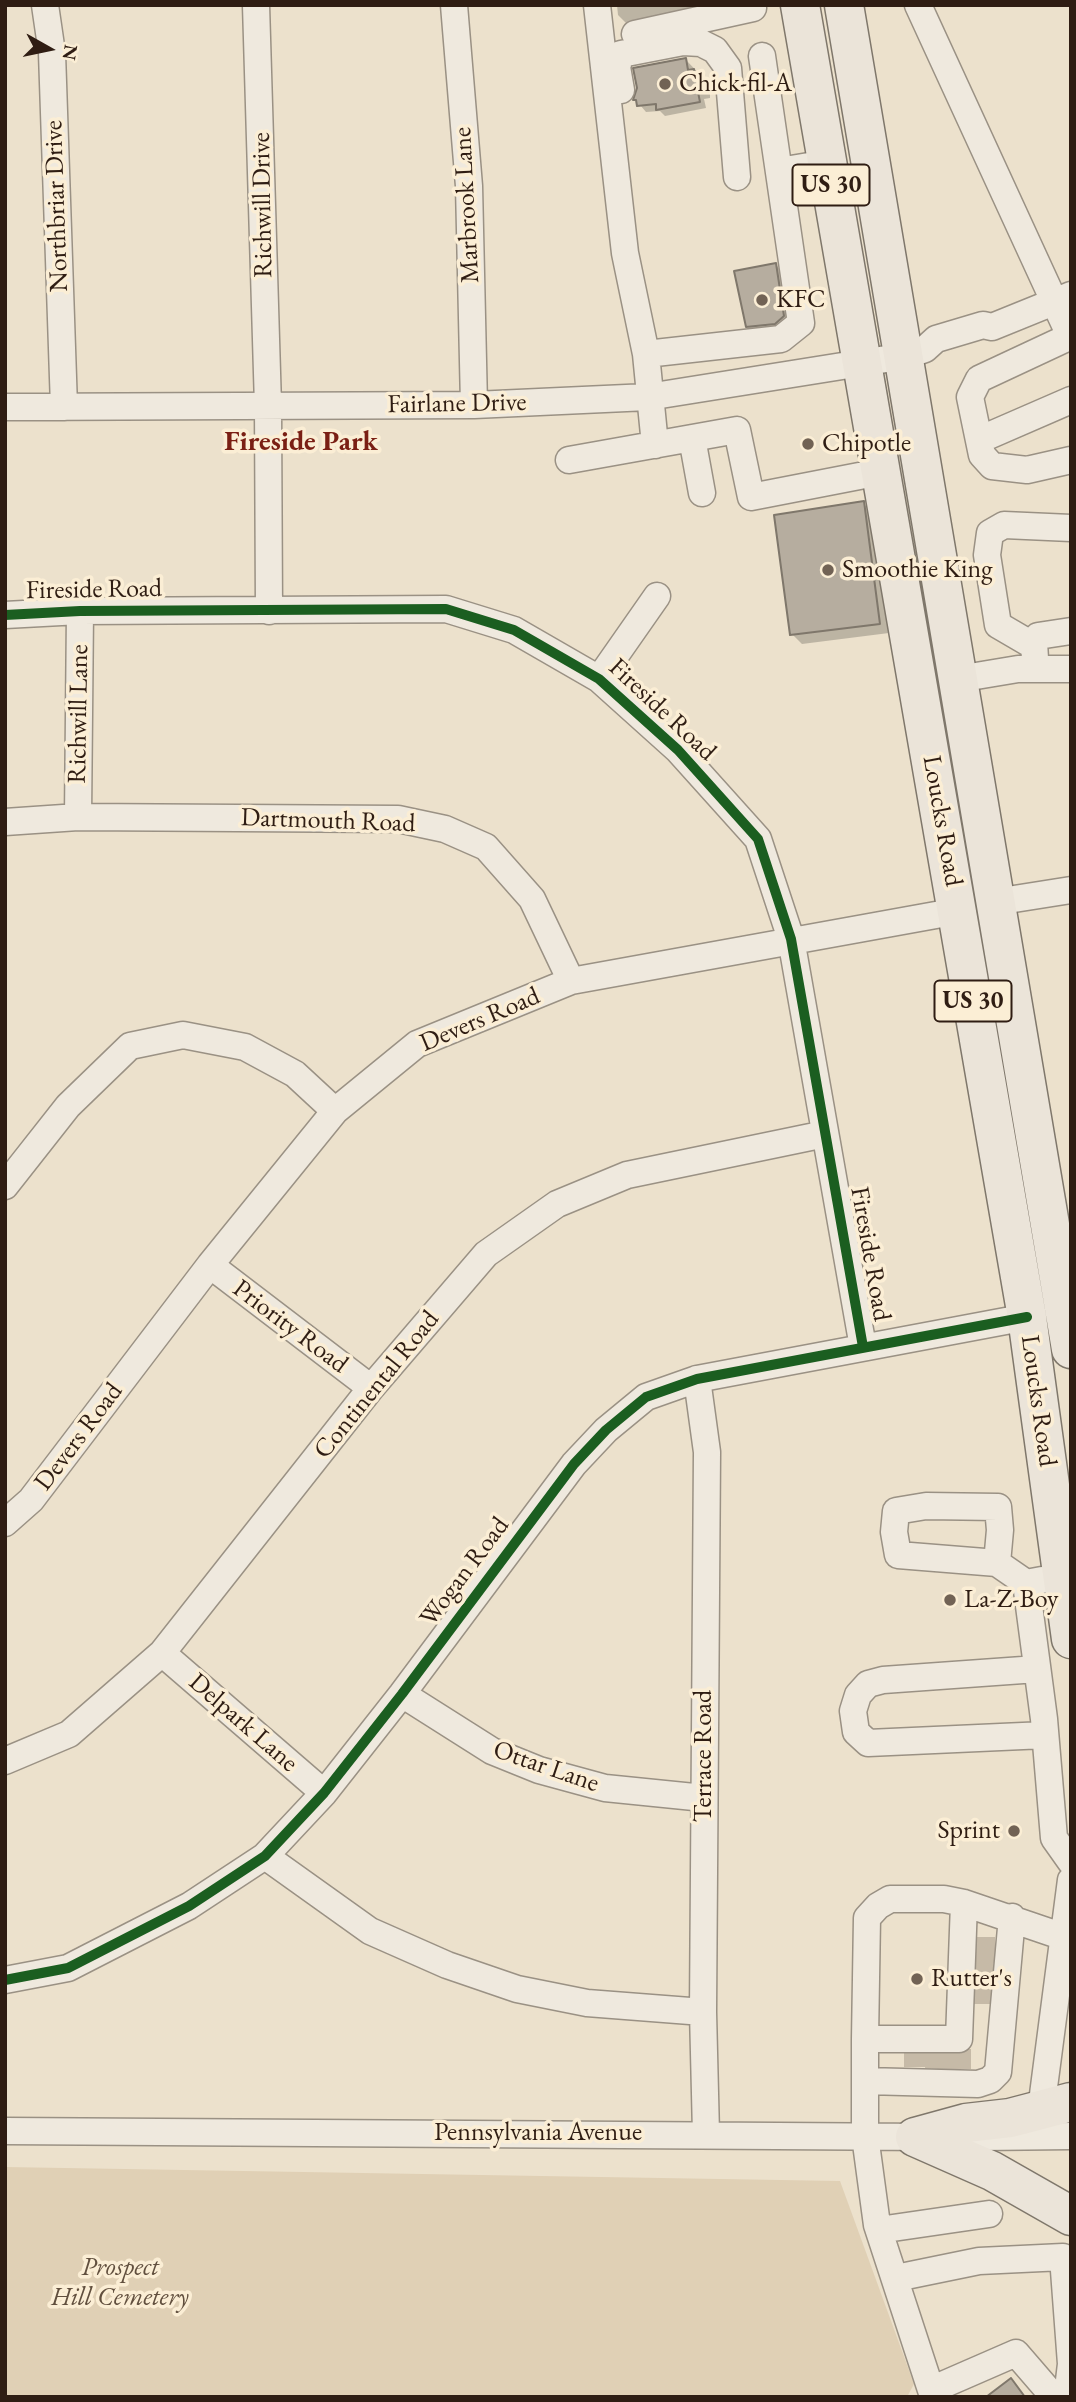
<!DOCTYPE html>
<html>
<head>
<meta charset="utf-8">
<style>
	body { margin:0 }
	#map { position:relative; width:1076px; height:2402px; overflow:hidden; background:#ece1cc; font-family:"EB Garamond",serif }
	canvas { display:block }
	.frame { position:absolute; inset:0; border:7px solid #2f1d13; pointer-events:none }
	.north { position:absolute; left:14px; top:14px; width:70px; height:70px; -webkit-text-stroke:5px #fbeed5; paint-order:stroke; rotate:99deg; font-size:19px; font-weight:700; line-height:28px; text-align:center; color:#2f1d13 }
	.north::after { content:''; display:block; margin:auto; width:24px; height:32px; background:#2f1d13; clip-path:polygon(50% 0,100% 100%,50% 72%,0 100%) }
</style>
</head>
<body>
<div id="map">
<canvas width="1076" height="2402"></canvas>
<div class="frame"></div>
<div class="north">N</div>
</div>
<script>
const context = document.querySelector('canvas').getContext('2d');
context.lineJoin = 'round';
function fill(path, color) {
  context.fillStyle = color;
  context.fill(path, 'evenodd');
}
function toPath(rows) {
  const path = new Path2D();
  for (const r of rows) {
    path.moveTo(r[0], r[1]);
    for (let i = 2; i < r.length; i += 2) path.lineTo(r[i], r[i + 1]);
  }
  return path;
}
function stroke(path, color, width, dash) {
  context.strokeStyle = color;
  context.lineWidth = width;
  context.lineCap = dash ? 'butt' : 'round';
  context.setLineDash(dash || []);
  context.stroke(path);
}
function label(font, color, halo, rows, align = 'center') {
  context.font = font + ' "EB Garamond",serif';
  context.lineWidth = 7;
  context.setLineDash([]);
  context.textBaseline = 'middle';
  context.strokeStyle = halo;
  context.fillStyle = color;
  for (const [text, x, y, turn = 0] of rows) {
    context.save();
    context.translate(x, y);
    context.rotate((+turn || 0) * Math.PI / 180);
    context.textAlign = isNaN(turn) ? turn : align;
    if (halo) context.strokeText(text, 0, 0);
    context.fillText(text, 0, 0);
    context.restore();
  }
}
fill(toPath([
	[5,2167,840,2181,914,2384,907,2397,5,2397]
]), '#e0d0b5');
fill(toPath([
	[617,5,696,5,697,14,627,24,618,15],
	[686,60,710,85,710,98,704,99,706,108,665,116,660,111,646,112,635,99],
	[776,265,783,272,790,324,754,333,747,326],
	[863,503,873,513,889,633,802,644,792,634]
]), '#0003');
const building = toPath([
	[686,58,688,70,694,69,695,77,703,76,704,91,698,92,700,102,656,110,656,104,637,106,636,100,633,100,637,88,633,68,686,58],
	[776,263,784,316,775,324,746,327,734,271,776,263],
	[864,501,880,624,790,635,774,515,864,501],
	[1011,2378,1025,2397,986,2397,1011,2378]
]);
fill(building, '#b6ad9f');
stroke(building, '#7f776b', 2);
stroke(toPath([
	[975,1950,995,1950],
	[975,1970,994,1969],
	[974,1991,994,1991],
	[917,2041,917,2068],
	[938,2069,939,2048],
	[958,2069,958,2049]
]), '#c6baa7', 26, [26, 13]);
const minor = toPath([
	[45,5,52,53,64,407],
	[256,5,268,406,269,611],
	[454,5,469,186,474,405],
	[597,5,625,253,646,354,655,445],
	[918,5,1071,338],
	[635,34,753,8],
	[621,90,617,67,621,54,683,42,701,43,715,50,728,68,737,177],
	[779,171,827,163],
	[1071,336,979,379,970,397,982,455,992,466,1027,470,1071,460],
	[646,354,781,339,801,323,762,56],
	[5,407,474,405,648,397,905,356,925,349,936,339,983,325,992,327,1071,295],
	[692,438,702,493],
	[979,440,1071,400],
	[569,460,737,430,751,497,880,472],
	[5,615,80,611,446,609,514,630,599,679,678,750,758,839,791,939,863,1347],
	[1034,646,998,625,987,555,990,533,1004,525,1071,528],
	[1035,659,1034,642,1038,636,1071,631],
	[599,679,657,596],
	[958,679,1018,669,1071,669],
	[78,817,80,611],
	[5,822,78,817,398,819,445,829,486,847,532,899,571,981],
	[995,902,1071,890],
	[5,1186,68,1106,130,1046,183,1035,245,1047,295,1074,335,1111],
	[210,1265,371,1388],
	[697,1379,707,1452,703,2012,706,2134],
	[5,1523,31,1500,210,1265,335,1111,417,1044,571,981,958,911],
	[997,1563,1000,1530,998,1507,926,1506,896,1511,894,1532,898,1555,997,1563,1026,1583],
	[1042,1580,1026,1583,1044,1719,1054,1838,1071,1862],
	[162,1653,324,1793],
	[1037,1669,883,1680,868,1684,858,1695,853,1711,856,1732,868,1743,1045,1735],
	[402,1694,492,1751,539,1770,605,1788,704,1798],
	[5,1761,69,1734,162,1653,371,1388,486,1254,557,1204,627,1175,825,1134],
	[265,1856,370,1931,447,1965,517,1989,587,2003,703,2012],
	[5,1980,68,1968,189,1906,265,1856,324,1793,402,1694,574,1464,606,1430,646,1397,697,1379,1027,1317],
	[865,2039,959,2039,964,1903],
	[866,2081,978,2084,990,2080,998,2072,1012,1917],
	[1041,2110,1071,1880],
	[5,2131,931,2137],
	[980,2137,1071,2136],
	[879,2230,989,2214],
	[896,2278,979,2261,1063,2257,1071,2364,1067,2397],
	[1054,2397,1016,2353,931,2390,877,2225,865,2136,865,2039,867,1918,878,1906,890,1899,944,1899,964,1903,1061,1936]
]);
const highway = toPath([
	[800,5,1027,1317,1071,1639],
	[844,5,1071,1349],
	[915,2137,992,2171,1071,2216],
	[915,2137,966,2123,1010,2118,1071,2102]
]);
stroke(minor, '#9a9184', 29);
stroke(highway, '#7f776b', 41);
stroke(minor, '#efe9de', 26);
stroke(highway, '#ebe4d9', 38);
stroke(toPath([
	[5,615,80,611,446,609,514,630,599,679,678,750,758,839,791,939,863,1347],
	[5,1980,68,1968,189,1906,265,1856,324,1793,402,1694,574,1464,606,1430,646,1397,697,1379,1027,1317]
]), '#1b5e20', 10);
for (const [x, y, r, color] of [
	[665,84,7,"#716254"],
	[762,300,7,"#716254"],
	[808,444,7,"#716254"],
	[828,570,7,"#716254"],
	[950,1600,7,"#716254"],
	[1014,1831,7,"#716254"],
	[917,1979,7,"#716254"]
]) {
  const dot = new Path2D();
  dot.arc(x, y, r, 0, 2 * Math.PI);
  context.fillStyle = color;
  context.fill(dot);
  stroke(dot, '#fbeed5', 2.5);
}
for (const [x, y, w] of [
	[831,185,77],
	[973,1001,77]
]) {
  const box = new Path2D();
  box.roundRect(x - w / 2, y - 20.5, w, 41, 5);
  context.fillStyle = '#fbeed5';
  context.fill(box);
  stroke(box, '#2f1d13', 2);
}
label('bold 24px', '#2f1d13', null, [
	["US 30",831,185],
	["US 30",973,1001]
]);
label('26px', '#2f1d13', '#fbeed5', [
	["Chick-fil-A",679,84],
	["KFC",776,300],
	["Chipotle",822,444],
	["Smoothie King",842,570],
	["La-Z-Boy",964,1600],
	["Sprint",1000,1831,"right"],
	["Rutter's",931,1979]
], 'left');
label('26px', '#2f1d13', '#fbeed5', [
	["Richwill Drive",263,205,-91],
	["Marbrook Lane",467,205,-93],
	["Northbriar Drive",57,206,-92],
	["Fairlane Drive",457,404,-1],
	["Fireside Road",94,590,-1],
	["Fireside Road",662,710,43],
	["Richwill Lane",79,714,-89],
	["Dartmouth Road",328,821,2],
	["Loucks Road",942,821,80],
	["Devers Road",480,1020,-23],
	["Fireside Road",870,1254,80],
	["Priority Road",290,1327,37],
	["Continental Road",377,1385,-51],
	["Loucks Road",1038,1401,82],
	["Devers Road",79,1437,-53],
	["Wogan Road",465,1572,-53],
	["Delpark Lane",243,1723,41],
	["Terrace Road",704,1756,-90],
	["Ottar Lane",546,1767,19],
	["Pennsylvania Avenue",538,2133]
]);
label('italic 26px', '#614f3e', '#fbeed5', [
	["Prospect",120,2268],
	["Hill Cemetery",120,2298]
]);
label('bold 28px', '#7a1f14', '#fbeed5', [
	["Fireside Park",301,442]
]);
</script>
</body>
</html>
